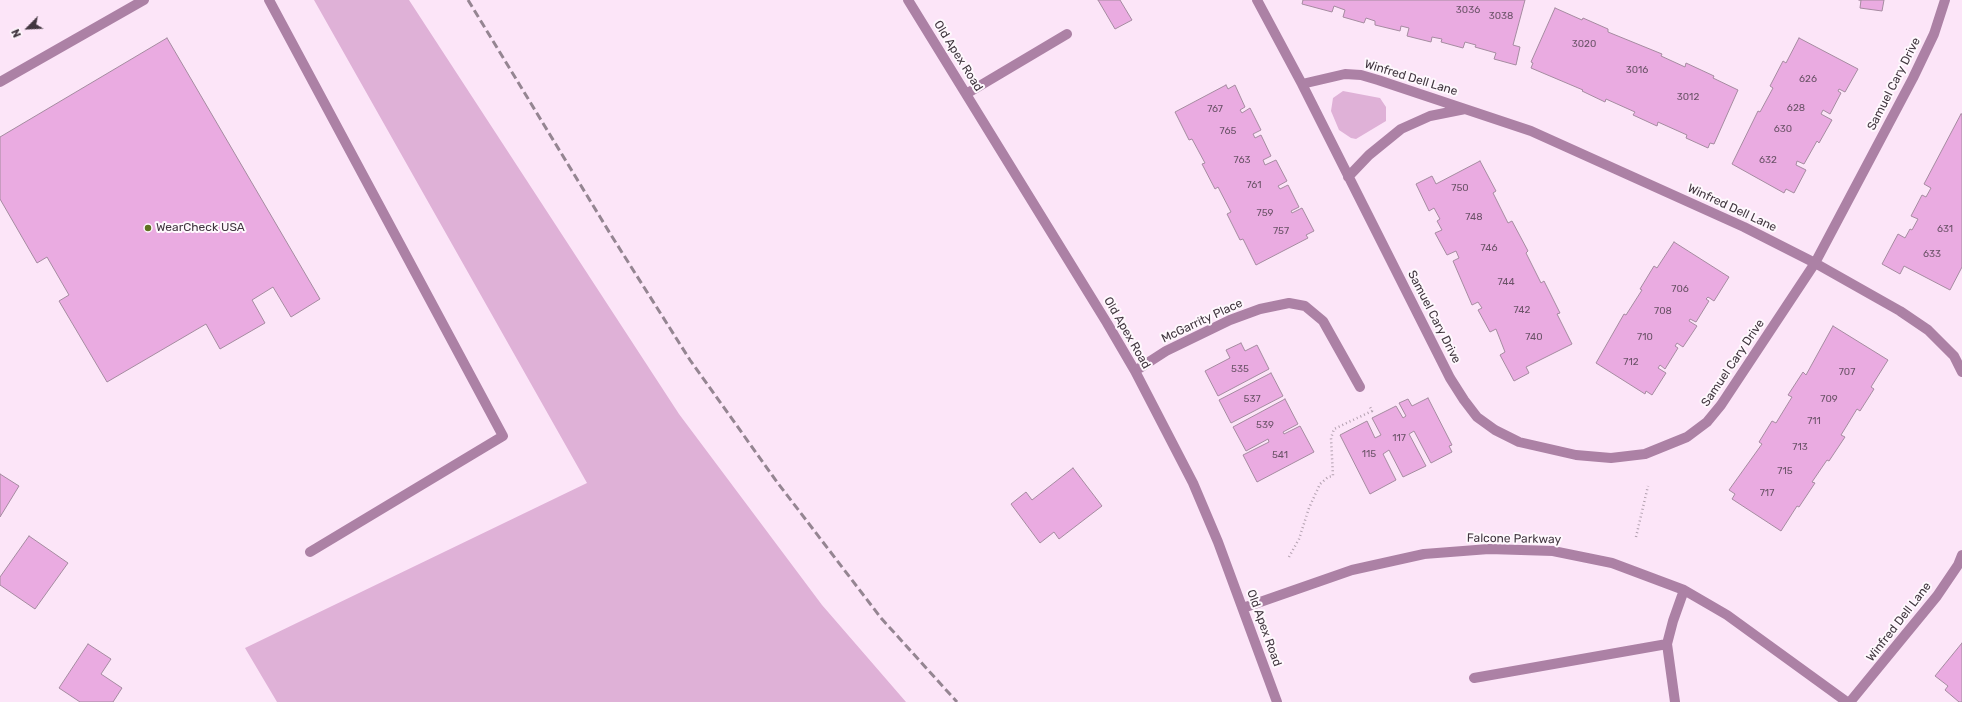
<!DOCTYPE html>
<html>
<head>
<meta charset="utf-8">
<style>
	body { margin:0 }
	#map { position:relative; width:1962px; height:702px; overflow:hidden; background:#fce5f8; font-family:Rubik,sans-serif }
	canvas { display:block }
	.north { position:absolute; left:8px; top:8px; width:40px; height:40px; -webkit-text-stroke:3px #fef8fd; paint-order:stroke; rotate:246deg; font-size:11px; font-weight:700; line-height:16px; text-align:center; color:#41363f }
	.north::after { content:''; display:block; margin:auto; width:14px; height:18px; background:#41363f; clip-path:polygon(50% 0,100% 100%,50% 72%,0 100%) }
</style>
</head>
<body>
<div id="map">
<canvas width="1962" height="702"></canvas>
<div class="north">N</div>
</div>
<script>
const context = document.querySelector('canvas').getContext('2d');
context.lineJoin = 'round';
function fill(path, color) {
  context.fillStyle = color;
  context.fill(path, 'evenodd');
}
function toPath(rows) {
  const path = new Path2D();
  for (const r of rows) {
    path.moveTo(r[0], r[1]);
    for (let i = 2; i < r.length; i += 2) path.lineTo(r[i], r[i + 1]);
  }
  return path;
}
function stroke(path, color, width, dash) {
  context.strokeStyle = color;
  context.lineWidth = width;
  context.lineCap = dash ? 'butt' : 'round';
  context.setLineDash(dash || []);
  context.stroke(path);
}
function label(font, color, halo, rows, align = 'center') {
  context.font = font + ' Rubik,sans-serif';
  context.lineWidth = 4;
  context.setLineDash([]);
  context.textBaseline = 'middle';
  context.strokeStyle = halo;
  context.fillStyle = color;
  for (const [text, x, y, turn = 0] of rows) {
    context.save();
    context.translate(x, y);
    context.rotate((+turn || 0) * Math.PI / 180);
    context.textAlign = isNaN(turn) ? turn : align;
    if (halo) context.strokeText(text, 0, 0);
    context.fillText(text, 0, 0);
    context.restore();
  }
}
fill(toPath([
	[314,0,409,0,679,414,822,605,906,702,277,702,245,648,587,483],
	[1343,91,1380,98,1386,107,1386,121,1356,139,1351,138,1339,130,1331,111,1333,98]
]), '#dfb1d7');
const building = toPath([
	[1098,0,1120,0,1132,20,1115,29,1098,0],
	[1303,0,1525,0,1513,45,1520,47,1516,65,1494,59,1496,53,1475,47,1476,45,1465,42,1463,48,1441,42,1442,39,1432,37,1431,42,1407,36,1409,28,1401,26,1400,31,1375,25,1375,21,1366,18,1364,23,1343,17,1345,10,1334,6,1332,12,1302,4,1303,0],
	[1859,0,1884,0,1882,11,1860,8,1861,0,1859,0],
	[1555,8,1582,20,1583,18,1608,29,1608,32,1662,54,1661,56,1685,67,1686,63,1714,76,1713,78,1738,90,1714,144,1710,143,1708,148,1686,138,1687,135,1658,122,1657,126,1633,115,1635,112,1606,99,1605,102,1582,91,1583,90,1531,68,1533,63,1531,62,1555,8],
	[167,38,320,299,291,317,273,287,252,300,265,323,220,349,206,324,107,382,59,301,69,295,47,257,37,263,0,199,0,137,167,38],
	[1799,38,1858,69,1845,92,1839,89,1838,91,1841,93,1830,114,1823,110,1821,114,1832,120,1819,143,1817,141,1804,164,1797,161,1796,165,1806,170,1794,193,1786,189,1784,193,1732,164,1758,111,1760,112,1773,88,1770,86,1783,61,1786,63,1799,38],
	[1226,85,1228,89,1235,85,1245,107,1240,110,1242,113,1250,108,1261,130,1253,134,1255,138,1261,135,1271,156,1263,160,1265,165,1276,160,1287,181,1278,186,1280,189,1288,185,1299,207,1291,211,1292,213,1302,208,1314,231,1306,235,1308,238,1256,265,1243,239,1240,240,1227,214,1231,212,1218,187,1215,189,1202,164,1205,163,1192,139,1189,140,1175,112,1226,85],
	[1961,114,1962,114,1962,267,1950,290,1904,266,1900,274,1882,264,1898,234,1905,238,1910,229,1912,230,1918,219,1911,216,1922,195,1926,197,1931,188,1924,184,1961,114],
	[1480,161,1496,191,1493,193,1508,223,1512,221,1528,251,1526,253,1541,283,1544,281,1560,313,1557,314,1572,344,1526,367,1529,373,1514,381,1500,355,1505,352,1496,329,1490,332,1478,310,1482,308,1478,302,1472,305,1453,261,1459,258,1456,251,1447,255,1435,233,1442,230,1437,221,1440,219,1434,208,1429,211,1416,184,1432,176,1436,184,1480,161],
	[1674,242,1729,277,1714,301,1708,297,1706,299,1709,301,1696,322,1690,319,1689,321,1697,326,1683,347,1677,343,1675,346,1678,348,1665,369,1660,365,1658,368,1666,373,1652,395,1646,391,1645,394,1596,363,1624,314,1626,315,1642,290,1640,289,1654,266,1657,268,1674,242],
	[1833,326,1888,360,1871,387,1874,389,1860,411,1857,409,1841,435,1845,437,1829,461,1827,460,1812,482,1815,483,1799,507,1797,506,1781,531,1732,499,1735,494,1729,490,1762,444,1759,442,1772,421,1776,423,1792,397,1788,395,1803,372,1806,375,1833,326],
	[1241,343,1245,351,1257,345,1269,369,1218,396,1205,371,1230,358,1226,350,1241,343],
	[1271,373,1283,396,1231,423,1219,400,1271,373],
	[1428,398,1452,445,1449,446,1452,452,1431,463,1414,431,1409,434,1426,466,1403,477,1389,450,1383,454,1396,480,1370,494,1340,435,1367,421,1375,438,1381,435,1372,418,1396,406,1403,418,1406,416,1399,403,1408,399,1412,406,1428,398],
	[1285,399,1298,424,1283,432,1284,434,1300,426,1314,452,1257,482,1243,455,1269,442,1268,439,1246,451,1233,427,1285,399],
	[1073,468,1102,506,1059,539,1054,532,1040,543,1011,504,1026,492,1032,500,1073,468],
	[0,474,19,486,0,517,0,474],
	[29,536,68,563,35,609,0,585,0,577,29,536],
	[1962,643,1962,702,1959,702,1945,690,1948,686,1935,676,1962,643],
	[88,644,111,659,101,674,122,688,113,702,80,702,59,688,88,644]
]);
fill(building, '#eaabe1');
stroke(building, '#a58ba0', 1);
stroke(toPath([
	[1636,537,1648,486],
	[1289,557,1299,539,1309,508,1320,484,1328,477,1333,476,1331,438,1334,429,1372,411,1369,405]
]), '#b2a0af', 2.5, [1, 3]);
stroke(toPath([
	[269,0,503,436,310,552],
	[908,0,1107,323,1135,371,1193,483,1218,542,1277,702],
	[1257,0,1302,84,1450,378,1464,400,1477,417,1495,430,1519,442,1576,455,1611,458,1645,454,1687,437,1707,422,1721,405,1815,263,1913,78,1934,34,1945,0],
	[0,82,144,0],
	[1302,84,1345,74,1361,75,1378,80,1531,131,1744,227,1815,263,1900,311,1928,330,1954,356,1962,372],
	[966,94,1067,34],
	[1348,177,1369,155,1401,129,1430,116,1465,109],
	[1135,371,1166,351,1230,320,1260,309,1289,303,1305,306,1323,321,1360,387],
	[1243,608,1352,570,1424,554,1489,549,1553,551,1612,563,1684,590,1727,615,1847,702],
	[1474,678,1667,644],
	[1675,702,1667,644,1673,621,1684,590],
	[1850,702,1937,596,1958,565,1962,555]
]), '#ac81a5', 10);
stroke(toPath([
	[468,0,611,235,690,360,777,482,881,618,957,702]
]), '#958592', 3, [8, 4]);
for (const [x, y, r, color] of [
	[148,228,4,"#5f7221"]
]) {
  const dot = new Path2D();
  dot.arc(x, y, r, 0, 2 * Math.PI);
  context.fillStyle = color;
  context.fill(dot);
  stroke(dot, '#fef8fd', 1.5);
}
label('10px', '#6b5368', null, [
	["3036",1468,10],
	["3038",1501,16],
	["3020",1584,44],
	["3016",1637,70],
	["626",1808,79],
	["3012",1688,97],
	["628",1796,108],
	["767",1215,109],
	["630",1783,129],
	["765",1228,131],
	["763",1242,160],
	["632",1768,160],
	["761",1254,185],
	["750",1460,188],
	["759",1265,213],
	["748",1474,217],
	["631",1945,229],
	["757",1281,231],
	["746",1489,248],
	["633",1932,254],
	["744",1506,282],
	["706",1680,289],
	["742",1522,310],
	["708",1663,311],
	["740",1534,337],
	["710",1645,337],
	["712",1631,362],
	["535",1240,369],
	["707",1847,372],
	["537",1252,399],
	["709",1829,399],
	["711",1814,421],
	["539",1265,425],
	["117",1399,438],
	["713",1800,447],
	["115",1369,454],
	["541",1280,455],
	["715",1785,471],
	["717",1767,493]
]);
label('12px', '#41363f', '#fef8fd', [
	["Old Apex Road",958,56,58],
	["Winfred Dell Lane",1411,78,17],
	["Samuel Cary Drive",1894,84,-63],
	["Winfred Dell Lane",1732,208,25],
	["Samuel Cary Drive",1434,317,63],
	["McGarrity Place",1202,321,-25],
	["Old Apex Road",1127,333,60],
	["Samuel Cary Drive",1733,363,-56],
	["Falcone Parkway",1514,539,1],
	["Winfred Dell Lane",1899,622,-52],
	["Old Apex Road",1264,628,70]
]);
label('12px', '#41363f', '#fef8fd', [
	["WearCheck USA",156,228]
], 'left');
</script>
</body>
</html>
